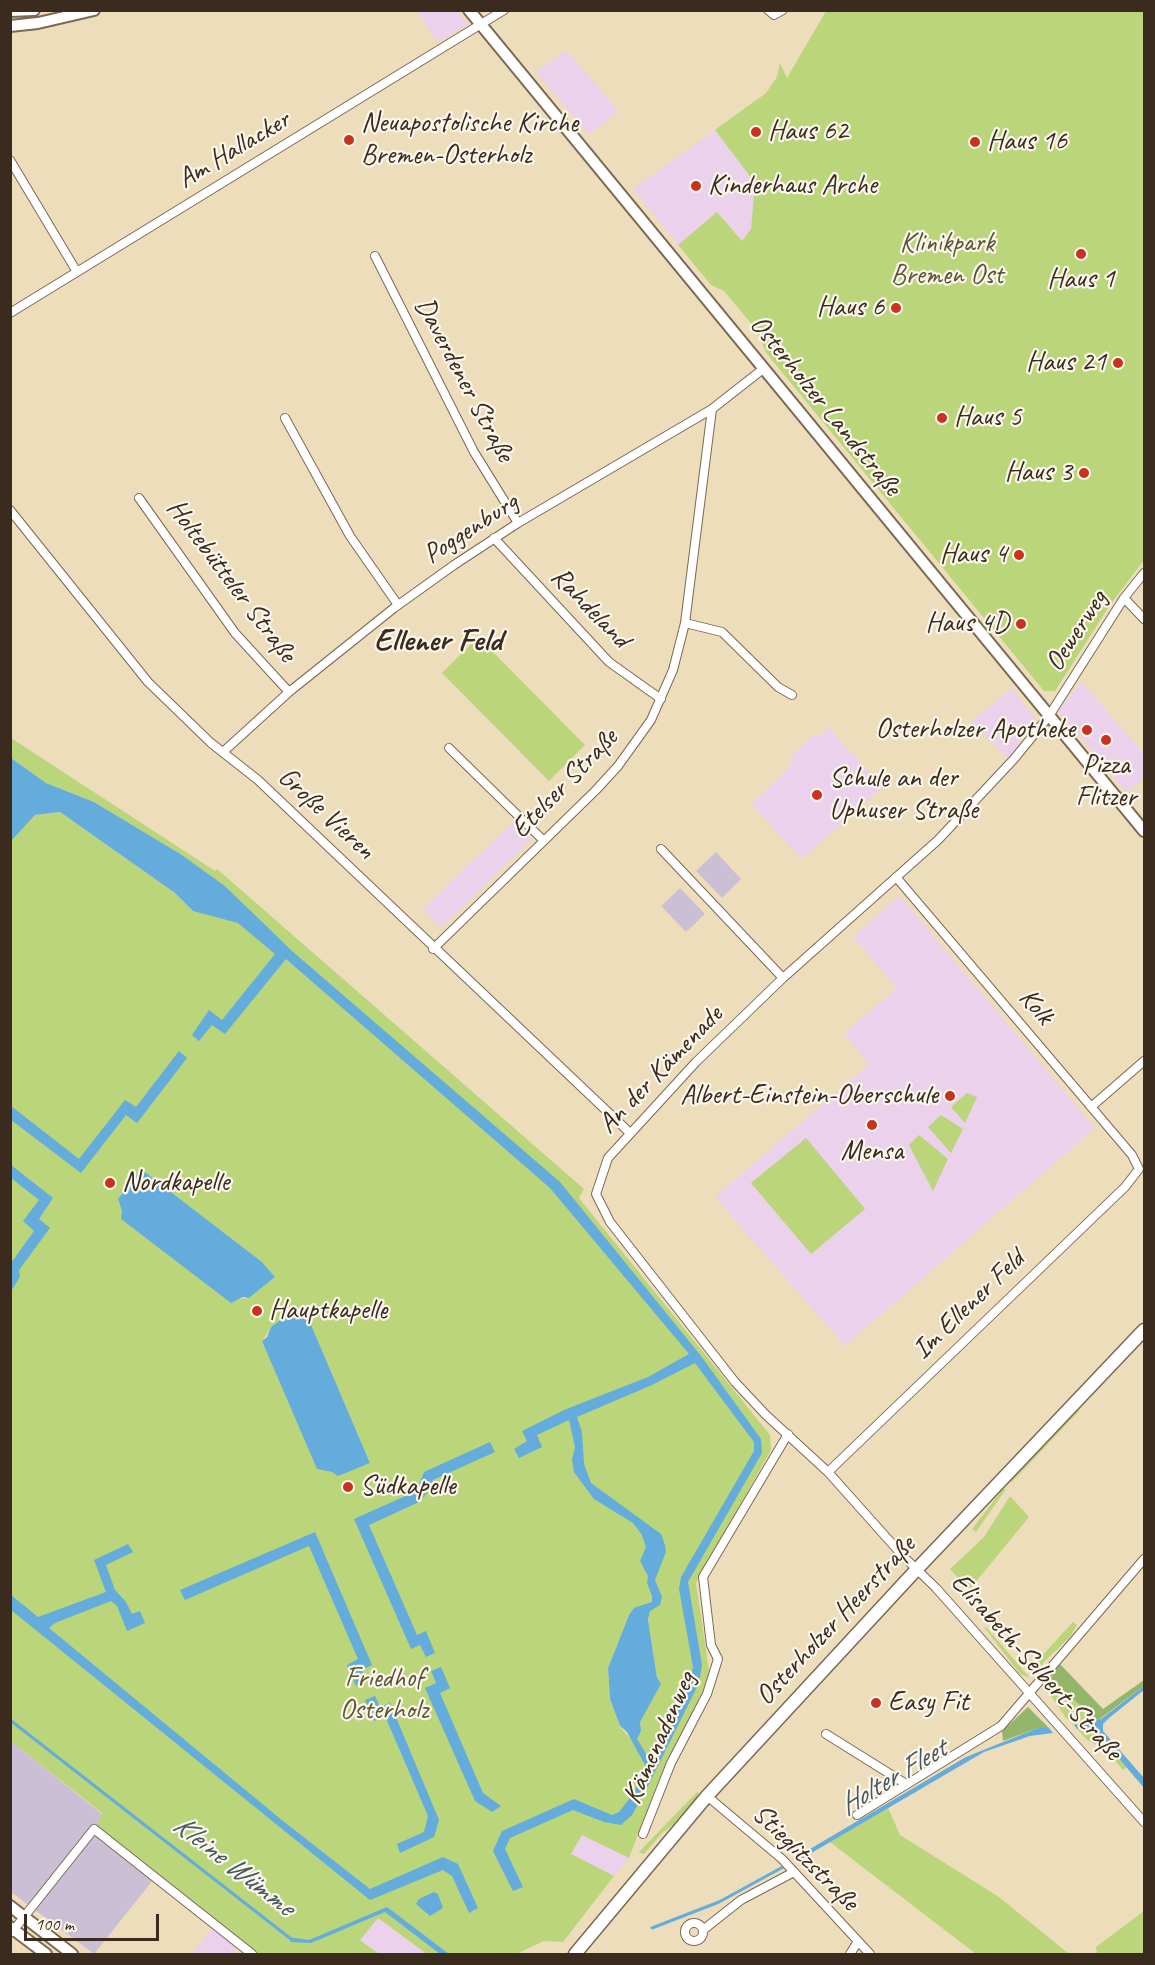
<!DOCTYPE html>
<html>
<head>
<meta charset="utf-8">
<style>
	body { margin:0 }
	#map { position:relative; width:1155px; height:1965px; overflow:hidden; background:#edb; font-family:Caveat,sans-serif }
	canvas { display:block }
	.frame { position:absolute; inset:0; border:12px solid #3b2a1e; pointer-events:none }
	.scale { position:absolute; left:24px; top:1914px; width:135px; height:27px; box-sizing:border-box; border:3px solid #3b2a1e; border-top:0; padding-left:8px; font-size:18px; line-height:21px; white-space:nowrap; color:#3b2a1e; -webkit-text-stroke:4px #fbf7ec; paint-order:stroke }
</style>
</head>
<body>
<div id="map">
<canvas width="1155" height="1965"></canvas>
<div class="frame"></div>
<div class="scale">100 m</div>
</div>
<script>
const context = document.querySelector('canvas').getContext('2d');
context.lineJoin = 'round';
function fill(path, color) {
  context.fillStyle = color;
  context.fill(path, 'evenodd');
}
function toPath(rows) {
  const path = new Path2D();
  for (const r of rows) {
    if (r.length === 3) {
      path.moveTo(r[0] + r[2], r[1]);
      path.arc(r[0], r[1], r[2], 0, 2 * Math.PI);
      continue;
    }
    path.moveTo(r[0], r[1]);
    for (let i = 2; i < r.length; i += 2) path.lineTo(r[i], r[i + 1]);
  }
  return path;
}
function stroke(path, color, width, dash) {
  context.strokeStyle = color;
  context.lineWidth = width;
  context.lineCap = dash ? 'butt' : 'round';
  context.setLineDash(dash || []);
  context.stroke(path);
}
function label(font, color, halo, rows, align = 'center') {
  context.font = font + ' Caveat,sans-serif';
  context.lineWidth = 4.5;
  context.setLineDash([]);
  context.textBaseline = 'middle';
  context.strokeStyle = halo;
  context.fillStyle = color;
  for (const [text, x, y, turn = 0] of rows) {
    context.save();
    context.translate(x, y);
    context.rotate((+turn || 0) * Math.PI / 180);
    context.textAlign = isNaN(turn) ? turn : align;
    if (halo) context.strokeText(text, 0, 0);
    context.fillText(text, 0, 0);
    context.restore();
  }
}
fill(toPath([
	[417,11,457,11,468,25,437,42],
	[564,52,570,54,618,111,589,135,536,72],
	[715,130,755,183,751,229,742,241,717,212,678,245,633,189],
	[1081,681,1144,754,1144,778,1127,793,1058,711],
	[1012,688,1036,720,1008,758,971,722],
	[828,727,883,787,802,859,751,804,793,763,789,758,815,734,819,738],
	[513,822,531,840,441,928,422,909],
	[899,895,1095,1128,845,1346,715,1197,869,1064,844,1034,897,988,853,937],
	[582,1834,629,1858,614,1876,571,1854],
	[378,1918,427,1954,379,1954,360,1940],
	[214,1926,239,1947,233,1954,192,1954]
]), '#ebd1eb');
fill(toPath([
	[716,852,741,879,722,898,696,871],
	[680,888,705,914,686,932,661,906],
	[11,1741,102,1814,96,1827,153,1880,94,1954,11,1892]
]), '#cbbfd5');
fill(toPath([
	[826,11,1144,11,1144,560,1110,605,1055,691,1044,691,767,354,754,327,724,291,711,285,678,245,717,212,742,241,751,229,755,183,715,130,766,93,777,77,780,63,787,78],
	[478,637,585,745,549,781,442,673],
	[11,738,215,871,217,869,584,1189,579,1198,770,1435,771,1450,696,1583,709,1670,707,1682,657,1785,629,1858,582,1835,571,1854,614,1876,563,1942,544,1941,516,1954,427,1954,378,1918,360,1940,379,1954,249,1954,96,1827,102,1813,11,1741,10,841,35,815,60,812,175,893,193,911,248,908,225,886,182,855,94,802,46,783,11,758],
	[141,1169,262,1262,275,1277,249,1298,238,1299,122,1211,118,1199],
	[299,1307,309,1320,370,1463,332,1472,324,1470,262,1341,271,1327],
	[650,1611,648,1620,657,1678,640,1722,641,1731,631,1739,620,1727,610,1699,608,1668,629,1615],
	[967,1093,977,1097,965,1123,951,1107],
	[941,1115,963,1129,951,1153,928,1127],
	[919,1135,948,1159,933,1191,909,1145],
	[806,1138,865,1209,811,1254,751,1183],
	[1077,1409,1080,1410,1012,1482,1011,1480],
	[1003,1489,1006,1489,976,1532,972,1529],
	[1010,1496,1029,1517,969,1590,950,1569,984,1537],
	[1073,1622,1077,1625,1070,1637,1044,1662,1038,1673,1034,1673,1030,1669],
	[984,1627,986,1627,1030,1678,1020,1674],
	[1048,1676,1097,1721,1074,1725,1066,1718,1042,1683],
	[1086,1727,1094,1729,1127,1767,1123,1770,1106,1750,1087,1740,1077,1729],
	[697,1792,700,1795,673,1825,662,1833,644,1854,639,1852],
	[888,1808,900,1835,999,1897,1069,1954,976,1954,830,1842],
	[1144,1911,1144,1954,1097,1954,1096,1947]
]), '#bad57a');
fill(toPath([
	[1059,1663,1103,1709,1144,1680,1144,1686,1097,1721,1048,1676],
	[1028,1707,1049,1728,1038,1728,1003,1741,1002,1731]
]), '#93b66a');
fill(toPath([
	[11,758,46,783,94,802,182,855,225,886,292,951,560,1182,701,1356,761,1439,762,1453,688,1582,702,1665,699,1683,646,1790,632,1815,621,1825,604,1822,573,1810,510,1838,505,1849,523,1887,513,1891,493,1851,502,1831,574,1799,612,1815,619,1812,633,1794,644,1771,645,1765,627,1732,620,1726,610,1699,608,1668,629,1615,634,1608,652,1602,652,1596,647,1583,648,1576,640,1561,646,1547,642,1535,633,1523,594,1499,574,1472,572,1460,575,1447,569,1420,537,1435,542,1447,519,1458,514,1449,527,1441,522,1431,564,1410,648,1377,689,1354,550,1188,286,959,225,1034,212,1025,199,1041,192,1035,209,1010,222,1020,275,954,238,923,193,911,175,893,60,812,35,815,11,841],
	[695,1363,754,1442,754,1451,681,1577,679,1589,693,1667,690,1681,652,1756,648,1757,637,1739,641,1731,640,1722,661,1684,657,1678,648,1620,650,1611,660,1605,662,1597,655,1580,666,1552,665,1545,661,1534,591,1483,584,1464,582,1432,577,1417,652,1385],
	[179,1051,187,1058,137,1123,126,1115,81,1173,11,1120,11,1106,79,1159,125,1100,136,1107],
	[11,1165,53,1198,39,1219,50,1228,19,1270,20,1277,11,1291,11,1263,34,1231,23,1221,39,1200,11,1178],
	[141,1169,262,1262,275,1277,249,1298,243,1297,231,1303,121,1219,122,1211,118,1199],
	[298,1307,309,1320,370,1463,338,1476,332,1472,317,1469,262,1341,267,1337,271,1327],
	[490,1442,495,1452,433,1480,429,1491,419,1502,369,1525,417,1635,426,1631,435,1653,426,1657,420,1645,411,1649,354,1519,410,1494,419,1485,424,1472],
	[315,1532,372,1665,362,1670,366,1681,356,1686,347,1665,358,1659,309,1546,185,1600,180,1590],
	[128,1544,133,1552,106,1565,115,1590,126,1602,132,1614,140,1611,145,1623,127,1631,117,1606,111,1601,55,1623,49,1628,283,1821,370,1889,443,1857,458,1864,478,1908,469,1913,452,1876,443,1870,370,1900,11,1610,11,1595,38,1617,106,1592,94,1560],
	[441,1667,450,1688,440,1693,483,1793,501,1806,492,1812,475,1801,425,1688,436,1683,431,1671],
	[1144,1686,1144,1690,1109,1718,1103,1724,1103,1731,1144,1778,1144,1788,1094,1729,1086,1727,1077,1729,1074,1725,1101,1719],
	[375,1696,380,1707,390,1703,439,1820,434,1837,400,1853,397,1844,424,1832,428,1816,385,1716,374,1721,365,1700],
	[1038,1728,1049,1728,1053,1733,1030,1736,984,1752,796,1862,793,1859,966,1757],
	[434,1892,438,1894,443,1908,430,1916,416,1904,419,1899],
	[387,1907,449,1954,440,1954,385,1912,311,1943,291,1942,288,1937,309,1940]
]), '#64acdb');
stroke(toPath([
	[10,1720,291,1939],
	[652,1928,719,1902,783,1867]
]), '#64acdb', 3);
const minor = toPath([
	[768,10,774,15,783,10],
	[10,160,77,272],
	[375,256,474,452,518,523],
	[10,313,504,10],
	[285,418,350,536,398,605],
	[139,498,235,633,289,692],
	[10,510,148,682,211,743,258,780,630,1133],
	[494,538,609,662,661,699],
	[1144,573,1124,598,1049,716,1014,759,938,840,783,978,696,1062,608,1158,596,1194,610,1222,735,1382,766,1415,828,1472,903,1556,936,1588,1144,1822],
	[1124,598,1144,619],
	[685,623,722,632,778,687,792,695],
	[449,748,543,840],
	[223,752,289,692,394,608,454,565,518,523,712,409,763,369],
	[661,849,783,978],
	[433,949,596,790,618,766,651,720,673,670,685,623,712,409],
	[1091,1107,1144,1061],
	[828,1472,1125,1187,1139,1169,1132,1155,896,877],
	[826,1734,906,1784],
	[707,1796,782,1859,870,1954],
	[857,1815,1001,1726,1144,1559],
	[643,1834,671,1763,707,1694,718,1659,711,1645,703,1577,788,1434],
	[694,1932,9],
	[703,1930,741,1900,794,1872],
	[12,1932,94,1829,252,1954],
	[850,1954,857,1943]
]);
const secondary = toPath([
	[469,10,1144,831],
	[10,11,34,10],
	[10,26,38,23,94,10],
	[10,1906,72,1954],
	[10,1927,46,1954]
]);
const primary = toPath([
	[575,1954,707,1796,917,1569,1144,1330]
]);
stroke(minor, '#7a6955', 10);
stroke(secondary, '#7a6955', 14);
stroke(primary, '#7a6955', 15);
stroke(minor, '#fff', 8);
stroke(secondary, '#fff', 10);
stroke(primary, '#fff', 12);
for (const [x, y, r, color] of [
	[756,132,6,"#c8321e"],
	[349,140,6,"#c8321e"],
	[975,142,6,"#c8321e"],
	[696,186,6,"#c8321e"],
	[1081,254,6,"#c8321e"],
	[896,308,6,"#c8321e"],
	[1118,363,6,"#c8321e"],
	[942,418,6,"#c8321e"],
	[1084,473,6,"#c8321e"],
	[1019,555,6,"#c8321e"],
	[1021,624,6,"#c8321e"],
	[1087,730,6,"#c8321e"],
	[1106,740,6,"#c8321e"],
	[817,795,6,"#c8321e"],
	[950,1096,6,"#c8321e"],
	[872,1125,6,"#c8321e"],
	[110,1183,6,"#c8321e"],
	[257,1311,6,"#c8321e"],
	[348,1487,6,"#c8321e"],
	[876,1703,6,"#c8321e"]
]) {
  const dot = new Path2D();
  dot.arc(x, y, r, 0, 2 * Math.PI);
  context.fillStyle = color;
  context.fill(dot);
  stroke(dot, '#fbf7ec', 2);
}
label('28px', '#3b2a1e', '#fbf7ec', [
	["Neuapostolische Kirche",361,124],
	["Bremen-Osterholz",361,156],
	["Haus 62",768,132],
	["Haus 16",987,142],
	["Kinderhaus Arche",708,186],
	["Haus 1",1081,280,"center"],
	["Haus 6",884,308,"right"],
	["Haus 21",1106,363,"right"],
	["Haus 5",954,418],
	["Haus 3",1072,473,"right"],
	["Haus 4",1007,555,"right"],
	["Haus 4D",1009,624,"right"],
	["Osterholzer Apotheke",1075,730,"right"],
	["Pizza",1106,766,"center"],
	["Flitzer",1106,798,"center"],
	["Schule an der",829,779],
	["Uphuser Straße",829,811],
	["Albert-Einstein-Oberschule",938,1096,"right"],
	["Mensa",872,1152,"center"],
	["Nordkapelle",122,1183],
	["Hauptkapelle",269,1311],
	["Südkapelle",360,1487],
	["Easy Fit",888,1703]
], 'left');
label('28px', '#3b2a1e', '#fbf7ec', [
	["Am Hallacker",234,150,-31],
	["Daverdener Straße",464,380,62],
	["Osterholzer Landstraße",825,406,51],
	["Poggenburg",471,529,-33],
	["Holtebütteler Straße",231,581,53],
	["Rahdeland",590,608,46],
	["Oewerweg",1077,631,-57],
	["Etelser Straße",565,784,-46],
	["Große Vieren",326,814,43],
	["Kolk",1036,1007,50],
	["An der Kämenade",661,1070,-46],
	["Im Ellener Feld",969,1305,-44],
	["Osterholzer Heerstraße",836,1621,-47],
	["Elisabeth-Selbert-Straße",1036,1667,48],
	["Kämenadenweg",660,1738,-66],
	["Stieglitzstraße",805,1858,45]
]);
label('28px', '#5b5535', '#fbf7ec', [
	["Klinikpark",947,244],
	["Bremen Ost",947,276],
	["Friedhof",384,1679],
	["Osterholz",384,1711]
]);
label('italic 30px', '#495860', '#fbf7ec', [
	["Holter Fleet",893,1778,-31],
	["Kleine Wümme",233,1866,38]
]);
label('bold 32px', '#3b2a1e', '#fbf7ec', [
	["Ellener Feld",438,642]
]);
</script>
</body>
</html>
